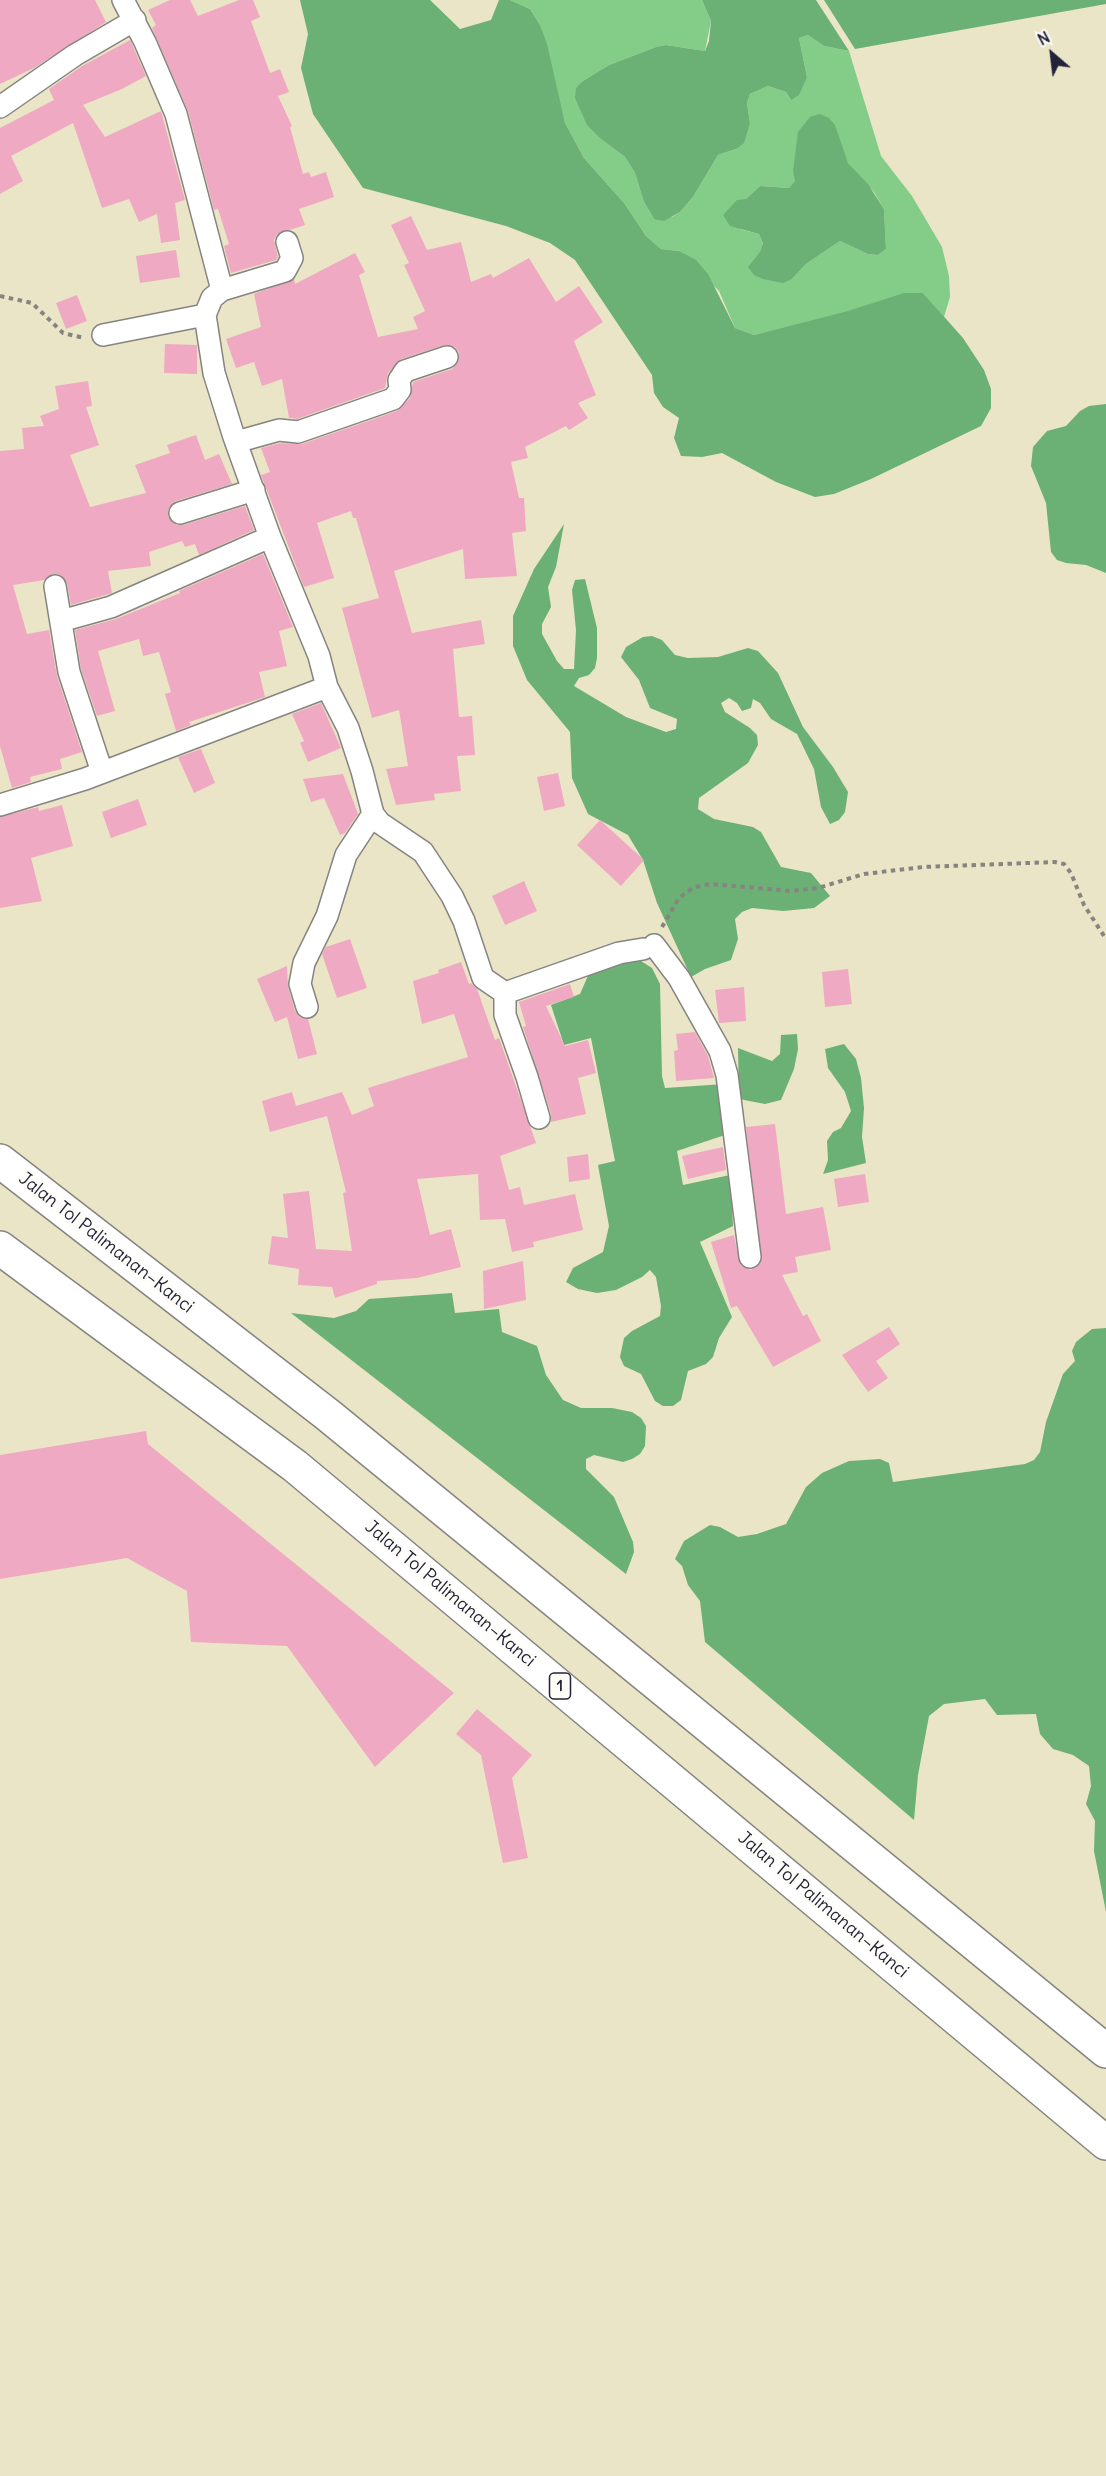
<!DOCTYPE html>
<html>
<head>
<meta charset="utf-8">
<style>
	body { margin:0 }
	#map { position:relative; width:1106px; height:2476px; overflow:hidden; background:#eae5c6; font-family:Delius,sans-serif }
	canvas { display:block }
	.north { position:absolute; left:1022px; top:24px; width:60px; height:60px; -webkit-text-stroke:4px #fdfcf7; paint-order:stroke; rotate:332deg; font-size:16px; font-weight:700; line-height:24px; text-align:center; color:#22223b }
	.north::after { content:''; display:block; margin:auto; width:21px; height:27px; background:#22223b; clip-path:polygon(50% 0,100% 100%,50% 72%,0 100%) }
</style>
</head>
<body>
<div id="map">
<canvas width="1106" height="2476"></canvas>
<div class="north">N</div>
</div>
<script>
const context = document.querySelector('canvas').getContext('2d');
context.lineJoin = 'round';
function fill(path, color) {
  context.fillStyle = color;
  context.fill(path, 'evenodd');
}
function toPath(rows) {
  const path = new Path2D();
  for (const r of rows) {
    path.moveTo(r[0], r[1]);
    for (let i = 2; i < r.length; i += 2) path.lineTo(r[i], r[i + 1]);
  }
  return path;
}
function stroke(path, color, width, dash) {
  context.strokeStyle = color;
  context.lineWidth = width;
  context.lineCap = dash ? 'butt' : 'round';
  context.setLineDash(dash || []);
  context.stroke(path);
}
function label(font, color, halo, rows, align = 'center') {
  context.font = font + ' Delius,sans-serif';
  context.lineWidth = 6;
  context.setLineDash([]);
  context.textBaseline = 'middle';
  context.strokeStyle = halo;
  context.fillStyle = color;
  for (const [text, x, y, turn = 0] of rows) {
    context.save();
    context.translate(x, y);
    context.rotate((+turn || 0) * Math.PI / 180);
    context.textAlign = isNaN(turn) ? turn : align;
    if (halo) context.strokeText(text, 0, 0);
    context.fillText(text, 0, 0);
    context.restore();
  }
}
fill(toPath([
	[510,0,702,0,711,21,705,51,666,45,656,47,609,65,583,81,601,139,625,157,635,173,644,202,654,219,672,217,680,212,693,197,718,155,736,149,750,123,747,103,750,94,768,86,786,92,791,100,807,77,799,38,808,35,824,46,849,51,881,156,912,196,942,247,949,276,950,297,944,317,923,293,754,335,735,328,719,291,679,251,661,249,646,236,624,203,584,158,565,123,540,25,530,9],
	[844,154,848,163,874,192,884,209,886,249,878,255,868,254,840,241,806,264,792,279,760,253,763,243,759,234,740,229,746,199,760,186,789,188,796,181,793,171]
]), '#84cd89');
fill(toPath([
	[300,0,430,0,460,29,491,20,499,0,510,0,530,9,540,25,547,44,565,123,584,158,624,203,646,236,661,249,679,251,696,260,708,274,735,328,754,335,848,311,904,293,923,293,963,338,984,370,991,389,991,408,981,426,871,479,834,494,815,497,776,482,722,453,702,457,681,456,674,438,679,418,663,407,654,393,652,375,575,260,550,243,506,226,363,188,313,114,301,68,308,34],
	[702,0,816,0,849,51,824,46,808,35,799,38,807,77,799,95,791,100,786,92,768,86,750,94,747,103,750,123,744,143,736,149,718,155,693,197,680,212,664,221,654,219,644,202,635,173,625,157,601,139,587,125,575,98,576,88,583,81,609,65,656,47,666,45,705,51,709,41,711,21],
	[824,0,1106,0,1106,4,855,49],
	[820,114,829,118,835,125,848,163,868,184,884,209,886,249,878,255,868,254,840,241,806,264,792,279,783,283,763,279,754,275,748,267,760,252,763,243,759,234,730,226,723,215,737,200,746,199,760,186,789,188,795,181,793,171,798,132,810,117],
	[1106,404,1106,573,1086,565,1066,563,1057,560,1051,552,1046,503,1031,466,1033,447,1047,431,1066,426,1080,411,1089,406],
	[564,524,556,567,548,587,551,607,542,624,542,634,557,661,564,669,574,669,576,630,572,590,575,580,585,579,597,628,597,658,595,668,589,675,579,678,574,686,626,717,666,732,676,729,677,719,650,708,639,680,621,657,626,647,643,637,652,636,662,640,675,655,688,658,718,657,748,648,758,651,778,673,803,727,833,767,848,792,845,812,839,820,830,824,821,807,814,769,797,734,771,719,760,703,753,699,751,708,742,711,737,703,729,698,721,703,725,712,750,728,757,735,758,745,748,763,699,798,698,809,714,819,753,827,761,832,781,867,811,873,830,896,814,908,783,911,752,908,742,912,735,919,738,939,731,960,705,969,691,977,657,903,643,860,628,835,588,814,572,778,570,732,527,680,513,646,513,616,534,569],
	[633,956,652,968,660,984,662,1076,665,1088,725,1084,728,1134,677,1151,683,1185,730,1175,733,1226,700,1242,732,1317,719,1338,713,1357,706,1364,688,1371,681,1400,673,1406,663,1406,655,1401,641,1374,624,1366,620,1357,624,1338,632,1331,660,1316,661,1306,656,1277,650,1270,642,1277,616,1290,597,1293,578,1289,566,1282,573,1268,603,1252,609,1226,598,1165,615,1161,591,1038,564,1045,551,1005,580,994,591,969],
	[797,1034,798,1049,794,1069,781,1100,765,1104,739,1099,738,1048,772,1061,780,1054,781,1035],
	[844,1044,856,1059,861,1078,864,1108,862,1137,866,1163,823,1174,828,1160,827,1141,833,1132,841,1128,851,1111,845,1092,828,1068,825,1049],
	[452,1293,455,1313,499,1309,502,1332,537,1346,546,1375,563,1400,581,1408,612,1408,632,1412,641,1418,646,1426,645,1446,640,1454,632,1459,623,1462,594,1455,586,1459,586,1469,614,1497,633,1542,634,1552,626,1574,291,1313,334,1318,356,1311,369,1299],
	[1106,1328,1106,1912,1094,1851,1095,1821,1086,1804,1091,1786,1089,1766,1073,1755,1053,1749,1040,1734,1036,1714,997,1715,985,1699,944,1704,929,1716,918,1775,914,1820,705,1642,700,1601,688,1585,682,1566,675,1559,684,1541,710,1525,720,1527,738,1537,757,1534,786,1524,806,1487,822,1473,849,1461,880,1459,889,1463,893,1482,1025,1464,1034,1460,1040,1452,1046,1422,1063,1374,1075,1361,1072,1351,1076,1342,1092,1329]
]), '#6bb075');
fill(toPath([
	[0,0,95,0,106,22,34,68,0,84],
	[170,0,190,0,198,16,239,0,253,0,260,17,251,21,270,73,280,69,289,92,278,96,292,126,290,127,303,174,309,172,311,177,326,172,334,197,299,209,305,225,277,234,274,240,278,257,276,260,231,273,224,246,229,244,218,209,214,210,188,111,152,28,156,25,148,10],
	[130,40,146,76,122,89,83,105,105,137,161,111,185,200,175,203,180,240,161,243,157,214,139,222,129,199,102,208,73,123,11,156,23,181,0,194,0,128,54,100,49,89,82,66],
	[411,216,427,250,461,242,471,282,491,274,493,278,529,258,556,302,579,286,603,322,574,341,596,395,578,403,588,418,569,430,566,426,525,447,528,458,511,462,519,498,524,498,526,531,512,533,517,576,465,579,463,549,394,571,412,633,481,620,485,644,453,649,459,717,472,716,475,755,457,756,461,791,434,794,435,800,396,805,386,769,408,766,399,710,372,718,342,608,379,598,356,518,353,518,351,511,317,523,334,578,304,587,261,475,270,472,261,448,280,443,302,444,397,411,410,398,413,382,452,369,459,360,459,352,455,347,444,345,401,359,388,373,385,388,297,419,289,418,282,379,262,386,254,362,236,368,226,339,261,327,254,294,294,279,295,284,355,253,365,272,359,275,378,337,418,329,413,317,425,311,404,265,409,263,391,225],
	[176,250,180,277,140,283,136,256],
	[77,295,87,321,66,329,56,303],
	[165,344,197,345,197,374,164,373],
	[88,381,92,406,86,407,99,445,70,455,90,507,146,493,135,465,170,453,167,445,196,435,205,460,219,454,232,484,176,501,168,510,168,517,177,525,183,525,245,506,254,530,199,555,195,544,185,547,182,541,149,552,151,566,108,571,112,593,71,605,67,583,59,574,52,574,44,580,13,585,27,634,49,630,57,676,82,752,60,759,62,769,30,777,31,782,12,788,0,746,0,451,24,449,22,428,44,426,40,416,59,409,55,386],
	[263,554,293,627,279,631,287,666,259,672,265,697,189,722,191,725,176,731,165,694,171,692,159,652,143,656,139,639,98,651,115,711,97,716,81,669,75,630,116,619,180,593,179,591],
	[321,703,341,748,308,762,300,743,304,741,292,714],
	[201,749,215,783,194,793,178,757],
	[558,773,565,806,544,811,537,777],
	[343,774,358,814,345,833,340,835,324,798,311,802,303,779],
	[138,799,147,825,111,838,102,812],
	[62,805,73,846,31,858,42,901,0,908,0,817,38,807,39,811],
	[600,820,644,860,621,886,577,845],
	[524,881,537,911,505,925,492,896],
	[350,939,367,988,337,998,322,954,326,947],
	[461,962,469,984,471,983,477,989,495,1040,499,1038,536,1143,500,1156,509,1190,520,1187,524,1205,575,1194,583,1230,533,1242,534,1247,512,1252,505,1219,480,1220,478,1174,417,1179,430,1235,451,1229,461,1267,417,1278,377,1281,377,1284,335,1298,332,1287,298,1285,299,1269,268,1264,272,1236,288,1238,283,1194,309,1191,316,1249,352,1251,343,1193,346,1192,327,1116,270,1132,262,1101,292,1092,296,1106,342,1092,352,1115,374,1106,368,1088,468,1057,454,1014,422,1024,413,981,439,973,438,970],
	[287,966,288,987,295,1011,299,1017,308,1019,317,1054,298,1059,287,1017,275,1022,257,979],
	[848,969,852,1004,825,1007,822,972],
	[570,984,574,997,546,1006,565,1046,588,1040,596,1073,578,1078,586,1114,551,1122,551,1114,523,1027,526,1026,519,1002],
	[744,987,746,1021,719,1023,715,990],
	[695,1032,708,1056,714,1078,676,1081,674,1051,678,1050,676,1034],
	[775,1124,786,1214,823,1207,831,1250,795,1257,798,1272,782,1275,803,1316,807,1314,821,1341,773,1367,737,1306,731,1308,711,1242,734,1235,740,1265,751,1270,761,1262,746,1127],
	[723,1147,726,1170,688,1179,682,1156],
	[588,1154,590,1179,569,1182,567,1157],
	[865,1174,869,1202,838,1207,834,1179],
	[523,1261,526,1300,484,1309,483,1271],
	[889,1327,900,1344,876,1361,888,1378,868,1392,842,1355],
	[146,1431,148,1444,454,1693,375,1767,287,1646,191,1642,187,1591,127,1558,0,1579,0,1455],
	[477,1709,532,1755,512,1778,528,1858,503,1863,481,1755,456,1734]
]), '#f0a9c2');
const street = toPath([
	[0,107,75,55,135,20],
	[222,290,285,271,292,258,287,242],
	[103,335,205,315],
	[236,442,279,430,298,432,393,399,400,390,399,380,405,371,447,357],
	[180,513,254,490],
	[55,586,69,672,102,772],
	[61,621,111,607,270,537],
	[327,687,348,728,362,771,373,814,380,823,423,852,452,896,464,921,483,978,505,993,619,953,643,949],
	[0,805,85,779,327,687,319,656,270,537,234,437,214,373,205,315,212,298,222,290,176,114,145,42,123,0],
	[654,945,679,978,720,1051,727,1075,750,1257],
	[505,993,505,1015,527,1077,539,1118],
	[307,1007,300,984,304,963,327,916,346,855,373,814]
]);
const highway = toPath([
	[0,1161,328,1415,1106,2051],
	[0,1248,295,1466,1106,2143]
]);
stroke(street, '#868480', 24);
stroke(highway, '#868480', 36);
stroke(toPath([
	[0,296,32,303,63,333,84,338],
	[662,927,679,898,694,887,711,884,791,891,818,888,864,874,923,867,1055,862,1064,864,1071,873,1084,905,1106,939]
]), '#868480', 4, [4.5, 4.5]);
stroke(street, '#fff', 21);
stroke(highway, '#fff', 33);
for (const [x, y, w] of [
	[560,1686,21]
]) {
  const box = new Path2D();
  box.roundRect(x - w / 2, y - 13, w, 26, 4.5);
  context.fillStyle = '#fdfcf7';
  context.fill(box);
  stroke(box, '#22223b', 1.5);
}
label('bold 16px', '#22223b', null, [
	["1",560,1686]
]);
label('18px', '#22223b', '#fdfcf7', [
	["Jalan Tol Palimanan–Kanci",106,1243,38],
	["Jalan Tol Palimanan–Kanci",450,1594,40],
	["Jalan Tol Palimanan–Kanci",823,1905,40]
]);
</script>
</body>
</html>
